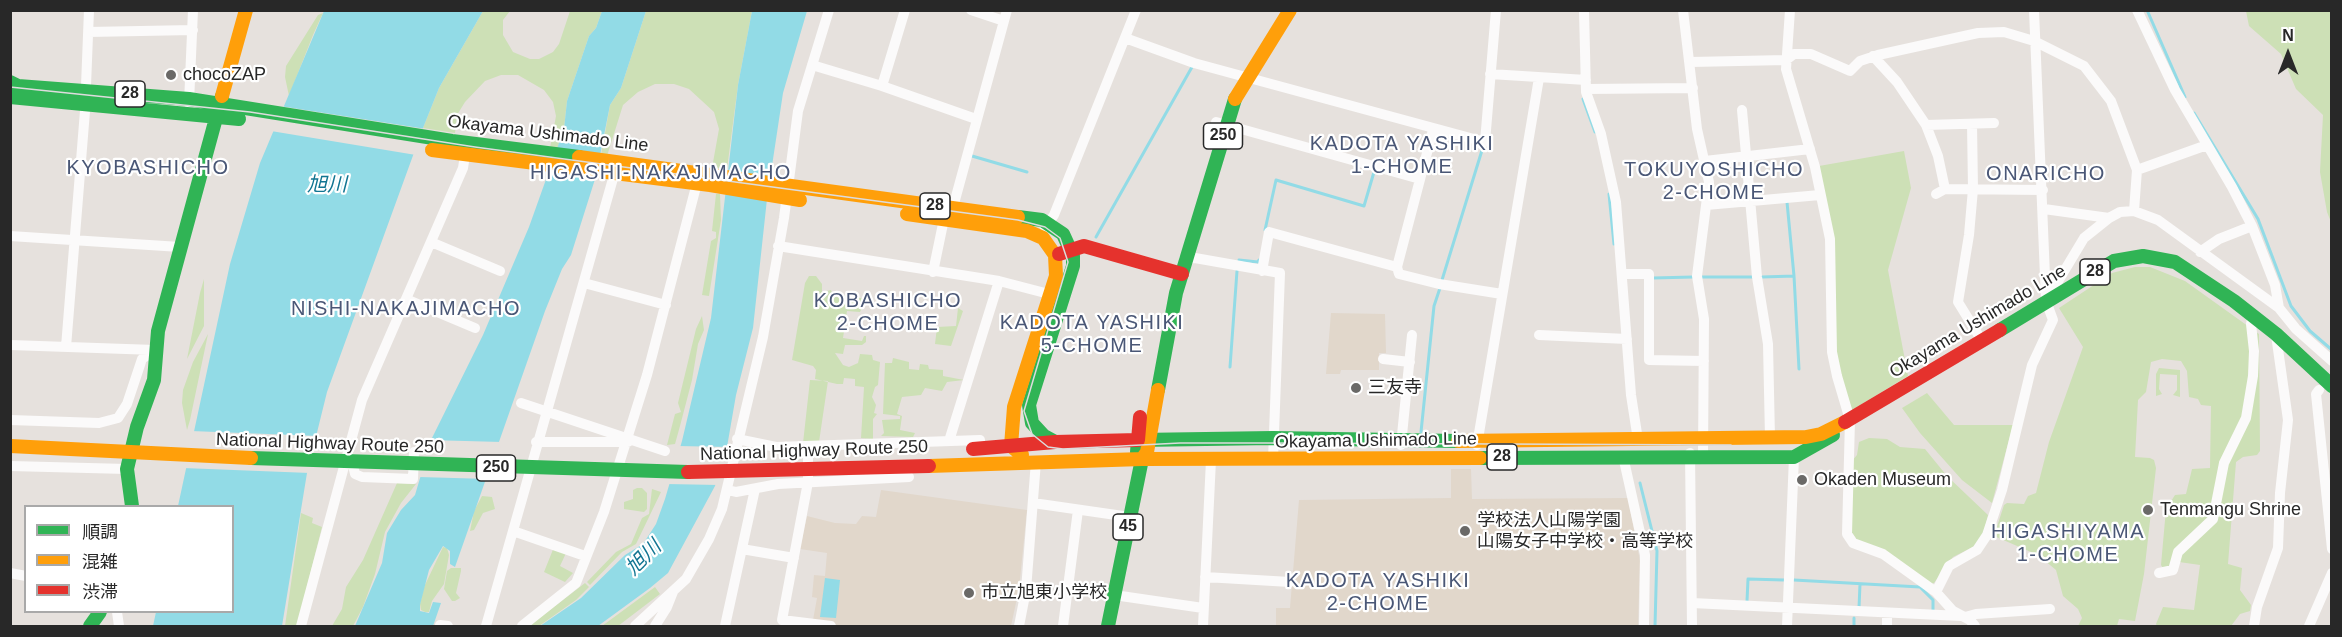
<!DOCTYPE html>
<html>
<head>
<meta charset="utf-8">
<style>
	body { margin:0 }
	#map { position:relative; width:2342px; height:637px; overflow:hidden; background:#e6e1dd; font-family:Helvetica,"Noto Sans JP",sans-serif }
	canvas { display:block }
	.frame { position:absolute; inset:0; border:12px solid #282828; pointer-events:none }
	.legend { position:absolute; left:24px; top:505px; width:210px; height:108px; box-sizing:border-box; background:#fff; border:2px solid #a9a9a9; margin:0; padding:8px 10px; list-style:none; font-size:18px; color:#282828 }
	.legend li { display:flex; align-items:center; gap:12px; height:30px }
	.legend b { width:30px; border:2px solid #a9a9a9 }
	.north { position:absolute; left:2258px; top:24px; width:60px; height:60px; -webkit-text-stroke:4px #fff; paint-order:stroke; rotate:0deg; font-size:16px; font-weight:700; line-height:24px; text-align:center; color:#282828 }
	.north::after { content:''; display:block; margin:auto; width:21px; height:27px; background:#282828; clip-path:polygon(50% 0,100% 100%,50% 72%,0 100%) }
</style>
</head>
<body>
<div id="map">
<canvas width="2342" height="637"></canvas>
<div class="frame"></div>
<ul class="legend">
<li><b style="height:8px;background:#30b455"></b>順調</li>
<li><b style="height:8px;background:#ff9f0a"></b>混雑</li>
<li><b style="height:8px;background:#e5322d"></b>渋滞</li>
</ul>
<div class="north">N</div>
</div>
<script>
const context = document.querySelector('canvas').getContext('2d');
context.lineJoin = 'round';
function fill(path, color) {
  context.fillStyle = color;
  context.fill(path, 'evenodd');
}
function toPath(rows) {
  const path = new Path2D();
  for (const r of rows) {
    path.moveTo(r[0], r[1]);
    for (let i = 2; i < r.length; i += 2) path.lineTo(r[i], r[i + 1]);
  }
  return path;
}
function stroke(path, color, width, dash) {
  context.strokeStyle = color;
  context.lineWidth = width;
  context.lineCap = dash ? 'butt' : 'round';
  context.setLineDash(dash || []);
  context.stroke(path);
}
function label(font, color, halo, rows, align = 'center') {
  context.font = font + ' Helvetica,"Noto Sans JP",sans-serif';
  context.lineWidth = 4.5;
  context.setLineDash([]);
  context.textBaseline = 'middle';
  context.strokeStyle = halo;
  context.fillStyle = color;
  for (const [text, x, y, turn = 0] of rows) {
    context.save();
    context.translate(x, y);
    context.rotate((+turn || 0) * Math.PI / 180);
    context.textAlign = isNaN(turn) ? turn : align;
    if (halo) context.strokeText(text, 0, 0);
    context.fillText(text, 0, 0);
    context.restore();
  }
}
fill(toPath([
	[1331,313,1385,314,1386,353,1379,353,1379,370,1341,370,1340,374,1326,374],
	[1451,469,1471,469,1472,499,1628,498,1640,561,1638,626,1276,626,1276,608,1290,608,1299,500,1451,498],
	[881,490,1027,510,1019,589,1011,626,835,626,813,620,817,598,812,597,814,575,825,576,827,553,800,549,807,516,835,523,856,524,862,516,876,517]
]), '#e1d7cb');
fill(toPath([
	[483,11,510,11,503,20,503,35,513,52,530,59,539,59,553,52,559,44,570,11,602,11,596,28,589,36,567,101,564,129,557,149,550,148,556,116,553,102,544,90,518,75,501,75,485,81,465,102,457,115,455,133,423,128,439,88],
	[646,11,752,11,738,85,727,169,712,168,719,129,714,112,689,89,674,84,655,84,638,92,623,105,607,156,601,155,610,105,621,88],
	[2246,11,2331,11,2331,222,2327,212,2320,172,2323,115,2296,89,2281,54,2249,26],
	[323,13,313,35,289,96,285,77,286,66,318,15],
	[1904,151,1911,188,1888,270,1908,376,1852,410,1837,363,1819,166],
	[716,194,720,194,721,220,709,296,702,295,711,241,716,238,716,232,712,231],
	[2135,267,2150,267,2185,281,2259,334,2260,451,2257,455,2243,457,2236,462,2228,564,2242,568,2240,590,2251,605,2250,611,2240,614,2231,626,2157,626,2156,624,2163,607,2194,610,2200,565,2172,561,2169,567,2163,568,2161,565,2166,509,2175,495,2186,494,2192,469,2210,468,2211,406,2201,405,2198,399,2189,397,2187,371,2181,361,2162,359,2151,362,2146,392,2138,400,2135,457,2150,458,2154,460,2156,468,2144,574,2135,621,2119,619,2117,626,2078,626,2082,618,2078,609,2063,596,2056,570,2038,555,1994,536,2004,505,2007,503,2024,504,2028,496,2036,493,2049,442,2083,347,2059,308,2112,273],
	[809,276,816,276,822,284,822,292,831,290,832,293,866,299,860,312,847,311,843,338,862,341,864,336,866,336,866,342,862,345,845,345,843,354,835,353,843,365,849,367,858,363,860,354,872,355,873,360,880,362,878,385,875,387,872,397,876,405,874,413,877,414,873,419,873,439,861,438,864,387,855,386,855,379,844,378,843,384,837,384,815,379,816,370,813,366,792,360,805,283],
	[204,279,204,326,187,359,200,293],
	[958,308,963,311,951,346,935,344,937,327,956,326],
	[702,316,704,330,698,344,692,380,680,426,675,444,667,445,675,414,681,412,678,403,696,329],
	[208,334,190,420,187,430,182,403,183,390,193,362],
	[893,358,909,362,909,369,919,370,920,364,928,365,929,369,943,370,943,376,964,380,947,382,942,391,925,388,921,395,902,397,897,414,902,416,900,430,915,433,913,437,881,436,884,433,882,420,900,419,900,416,883,414,885,363,892,363],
	[2159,368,2180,370,2180,397,2173,395,2177,390,2177,375,2160,374,2159,389,2162,394,2156,396,2156,374],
	[810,380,828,381,819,442,803,443],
	[1927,393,1954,425,2013,425,1992,503,1962,480,1920,433,1902,408],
	[1869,438,1887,439,1900,447,1925,449,1947,476,1988,515,1984,532,1975,546,1953,557,1934,583,1931,584,1859,543,1848,527,1851,462,1857,455,1859,442],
	[397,483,416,484,401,503,385,532,375,574,363,607,353,626,332,626,342,609,346,587,363,560],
	[637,488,642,488,647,493,647,509,644,512,624,509,624,502,633,499,633,490],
	[652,489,661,492,636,544,622,552,590,585,587,582,616,552,631,544,642,518,649,514],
	[482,496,492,497,495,509,483,513,474,530,470,531,474,511],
	[301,513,313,518,312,523,322,527,297,626,285,626],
	[443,547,447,548,449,555,444,584,432,601,429,612,425,612,421,610,420,604,424,587],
	[554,547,567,551,560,566,573,573,565,582,544,572],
	[451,568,461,568,461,571,456,593,460,598,455,601,452,601,444,589,447,571],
	[585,583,589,587,576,600,539,626,529,626],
	[655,587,660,594,618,626,602,626]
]), '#cde0b6');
fill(toPath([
	[324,11,483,11,439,88,423,128,327,392,307,473,282,626,153,626,156,612,232,612,232,506,178,506,230,264,260,163],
	[602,11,646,11,621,88,610,105,596,176,571,255,562,269,545,311,455,567,450,564,450,551,443,546,429,570,420,605,420,611,429,613,433,602,441,603,433,626,355,626,382,563,387,533,401,510,415,495,432,438,483,335,529,227,564,129,567,101,589,36,596,28],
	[752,11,807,11,783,93,767,199,753,328,736,395,727,447,715,486,668,573,650,588,598,626,540,626,581,598,625,555,643,544,656,524,665,499,682,441,711,318,738,85],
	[825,578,840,580,836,618,820,617]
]), '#92dbe6');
fill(toPath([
	[280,106,426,129,416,155,271,131],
	[191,431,318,436,310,473,183,468],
	[428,440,502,442,489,479,419,477,417,481],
	[677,446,730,447,719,485,666,484]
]), '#e6e1dd');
stroke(toPath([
	[2147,10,2185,97],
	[1583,99,1595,132],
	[2194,113,2258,219,2291,306,2310,331,2332,350],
	[972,156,1027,172],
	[1609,194,1614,244],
	[1265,230,1276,180,1364,206,1374,172],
	[1096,237,1192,67],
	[1239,260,1258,262,1259,260],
	[1794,276,1799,369],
	[1702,277,1753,277],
	[1762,277,1794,276,1787,202],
	[1653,278,1693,277],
	[1442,280,1483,147],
	[1230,367,1237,271],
	[1421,432,1434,306,1440,288],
	[1640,483,1657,551,1655,626],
	[1794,580,1920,587,1933,600,1933,611],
	[1747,601,1748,579,1784,580],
	[1859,608,1860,584],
	[1854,626,1854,618]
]), '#92dbe6', 3);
stroke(toPath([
	[971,10,1004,21],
	[1584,10,1586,92,1601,134,1616,202,1631,395,1638,440],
	[1683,10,1697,129,1709,182,1697,276,1704,319,1703,457],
	[1790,10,1786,69,1815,167,1830,239,1832,352,1837,376,1850,420,1847,534,1853,543,1883,554,1936,592,1953,611,1970,620,1975,626],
	[2137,10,2175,90,2232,187,2252,226,2275,285,2279,308],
	[88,32,193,30],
	[1125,38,1194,63,1485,142,1496,10],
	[1873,56,1897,82,1926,125,1938,156,1945,189],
	[1691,62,1786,60,1794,54,1811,54,1850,71,1860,61,1878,55,1978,33,2004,32,2034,41,2084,66,2111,101,2137,170,2134,211],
	[812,65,882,86,976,119],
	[1490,74,1586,80],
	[882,86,905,10],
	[1586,89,1693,88],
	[189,103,193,10],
	[1742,110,1757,277,1768,344,1770,438],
	[1216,122,1420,179],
	[1972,124,1973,189,1969,235,1958,302,1982,341],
	[1926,125,1994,123],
	[1433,130,1397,267,1399,274,1439,284,1502,294],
	[1705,161,1810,149],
	[2137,170,2207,145],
	[1936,194,1945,189,2043,190],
	[1706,205,1820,195],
	[2044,209,2109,218],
	[952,211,1007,10],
	[1045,228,1054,215,1136,10],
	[10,236,180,247],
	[431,242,500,271],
	[778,246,999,281,1049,294],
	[2200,252,2219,239,2252,226],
	[1184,259,1195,258,1280,273,1273,460],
	[1262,271,1269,232,1397,267],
	[933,272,944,219],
	[1622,274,1649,274,1649,360,1704,361],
	[584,283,666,305],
	[2048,298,2084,238,2109,218,2120,212,2134,211,2158,220,2279,308,2296,329,2332,361],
	[406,299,475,328],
	[1539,335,1627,339],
	[10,345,155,350],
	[66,347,85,111,89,10],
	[1383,359,1410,362],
	[2319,390,2316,394,2332,549],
	[521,403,665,451],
	[10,420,99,423,118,418,127,404,142,359,155,350],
	[737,439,776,447,980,440],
	[949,441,999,281],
	[536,442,628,442],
	[1401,445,1412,335],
	[1477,445,1539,78],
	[808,447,808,482,782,620,831,626],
	[1690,453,1692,626],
	[1623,456,1645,555,1644,626],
	[352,461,355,474,362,477,413,479,414,452],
	[10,466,127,469],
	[728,490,736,492,778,484,909,477],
	[1033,503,1130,517],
	[513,531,585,556],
	[742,549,794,558],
	[10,573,26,576],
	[2159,573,2173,570,2178,552,2213,519,2224,463,2246,418,2253,376,2254,351,2251,324,2253,316],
	[1205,577,1290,582],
	[1936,592,1949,566,1977,550,1987,535,2002,490,2032,365,2053,320,2046,301,2034,10],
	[1114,595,1203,608],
	[1692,603,1961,616],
	[117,612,119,626],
	[1965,617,1976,614,2050,609],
	[440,625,448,626],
	[301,626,362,400,463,168,465,155],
	[486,626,616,168],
	[522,626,576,583,604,512,647,375,698,179],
	[635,626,686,579,709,539,722,509,763,337,784,218,798,111,829,10],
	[655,626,667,607,673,592],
	[725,626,755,489],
	[1019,626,1026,590,1036,461],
	[1063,626,1078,510],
	[1203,626,1211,460],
	[1787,626,1794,457],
	[1887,626,1887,614],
	[2254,626,2257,607,2278,548,2280,493,2288,420,2276,335],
	[2309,626,2332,573]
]), '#fbfafa', 10);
stroke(toPath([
	[10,82,18,86,189,99,452,141,579,157],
	[10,97,239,119],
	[1018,217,1042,220,1063,234,1073,256,1073,266,1029,405,1032,423,1044,436,1055,442],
	[2000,330,2114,261,2143,256,2175,262,2234,301,2276,334,2332,386],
	[1158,390,1176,293,1235,99],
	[251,458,688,472],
	[1480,458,1794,457,1833,435],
	[132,506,127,469,137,427,154,380,158,331,222,96],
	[90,626,100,612],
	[1108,626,1142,459,1137,452,1138,440,1273,438,1458,441]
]), '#30b455', 14);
stroke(toPath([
	[222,96,246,10],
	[1235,99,1290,10],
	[432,150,710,185,800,200],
	[579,157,1018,217],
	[907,214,1027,231,1043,238,1055,255,1056,276,1014,407,1011,446,1022,455],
	[1458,441,1806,437,1821,434,1845,422],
	[10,446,251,458],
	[1142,459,1480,458],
	[929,466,1142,459,1147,452,1158,390]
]), '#ff9f0a', 14);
stroke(toPath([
	[1059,254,1084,246,1182,274],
	[1845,422,2000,330],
	[973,449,1055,442,1138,440,1140,417],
	[688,472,929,466]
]), '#e5322d', 14);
stroke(toPath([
	[10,87,250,112,475,147,1018,220,1045,227,1060,238,1068,262,1024,411,1032,434,1048,447,1063,449,1180,443,1265,443,1731,445]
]), '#dddcdd', 1.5);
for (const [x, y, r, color] of [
	[171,75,6,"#6a6967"],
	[1356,388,6,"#6a6967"],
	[1802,480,6,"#6a6967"],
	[2148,510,6,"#6a6967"],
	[1465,531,6,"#6a6967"],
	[969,593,6,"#6a6967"]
]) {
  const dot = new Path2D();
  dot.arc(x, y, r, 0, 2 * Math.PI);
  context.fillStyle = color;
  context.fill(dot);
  stroke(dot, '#fff', 2);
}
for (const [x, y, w] of [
	[130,94,30],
	[1223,136,39],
	[935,206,30],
	[2095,272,30],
	[1502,457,30],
	[496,468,39],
	[1128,527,30]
]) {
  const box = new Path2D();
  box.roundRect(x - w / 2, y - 13, w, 26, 4.5);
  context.fillStyle = '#fff';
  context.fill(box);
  stroke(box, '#282828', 1.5);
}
label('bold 16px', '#282828', null, [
	["28",130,94],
	["250",1223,136],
	["28",935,206],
	["28",2095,272],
	["28",1502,457],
	["250",496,468],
	["45",1128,527]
]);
label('18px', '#282828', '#fff', [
	["chocoZAP",183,75],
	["三友寺",1368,388],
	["Okaden Museum",1814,480],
	["Tenmangu Shrine",2160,510],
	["学校法人山陽学園",1477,521],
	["山陽女子中学校・高等学校",1477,542],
	["市立旭東小学校",981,593]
], 'left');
label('18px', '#282828', '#fff', [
	["Okayama Ushimado Line",548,134,7],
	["Okayama Ushimado Line",1978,322,-31],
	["Okayama Ushimado Line",1376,441,-1],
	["National Highway Route 250",330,444,2],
	["National Highway Route 250",814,451,-2]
]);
context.letterSpacing = '1.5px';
label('20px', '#4a5776', '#fff', [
	["KADOTA YASHIKI",1402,144],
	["1-CHOME",1402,167],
	["KYOBASHICHO",148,168],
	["TOKUYOSHICHO",1714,170],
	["2-CHOME",1714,193],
	["HIGASHI-NAKAJIMACHO",661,173],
	["ONARICHO",2046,174],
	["KOBASHICHO",888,301],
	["2-CHOME",888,324],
	["NISHI-NAKAJIMACHO",406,309],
	["KADOTA YASHIKI",1092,323],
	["5-CHOME",1092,346],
	["HIGASHIYAMA",2068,532],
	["1-CHOME",2068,555],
	["KADOTA YASHIKI",1378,581],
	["2-CHOME",1378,604]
]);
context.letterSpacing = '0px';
label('italic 20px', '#117592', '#fff', [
	["旭川",327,185],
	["旭川",644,558,-45]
]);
</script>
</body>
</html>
